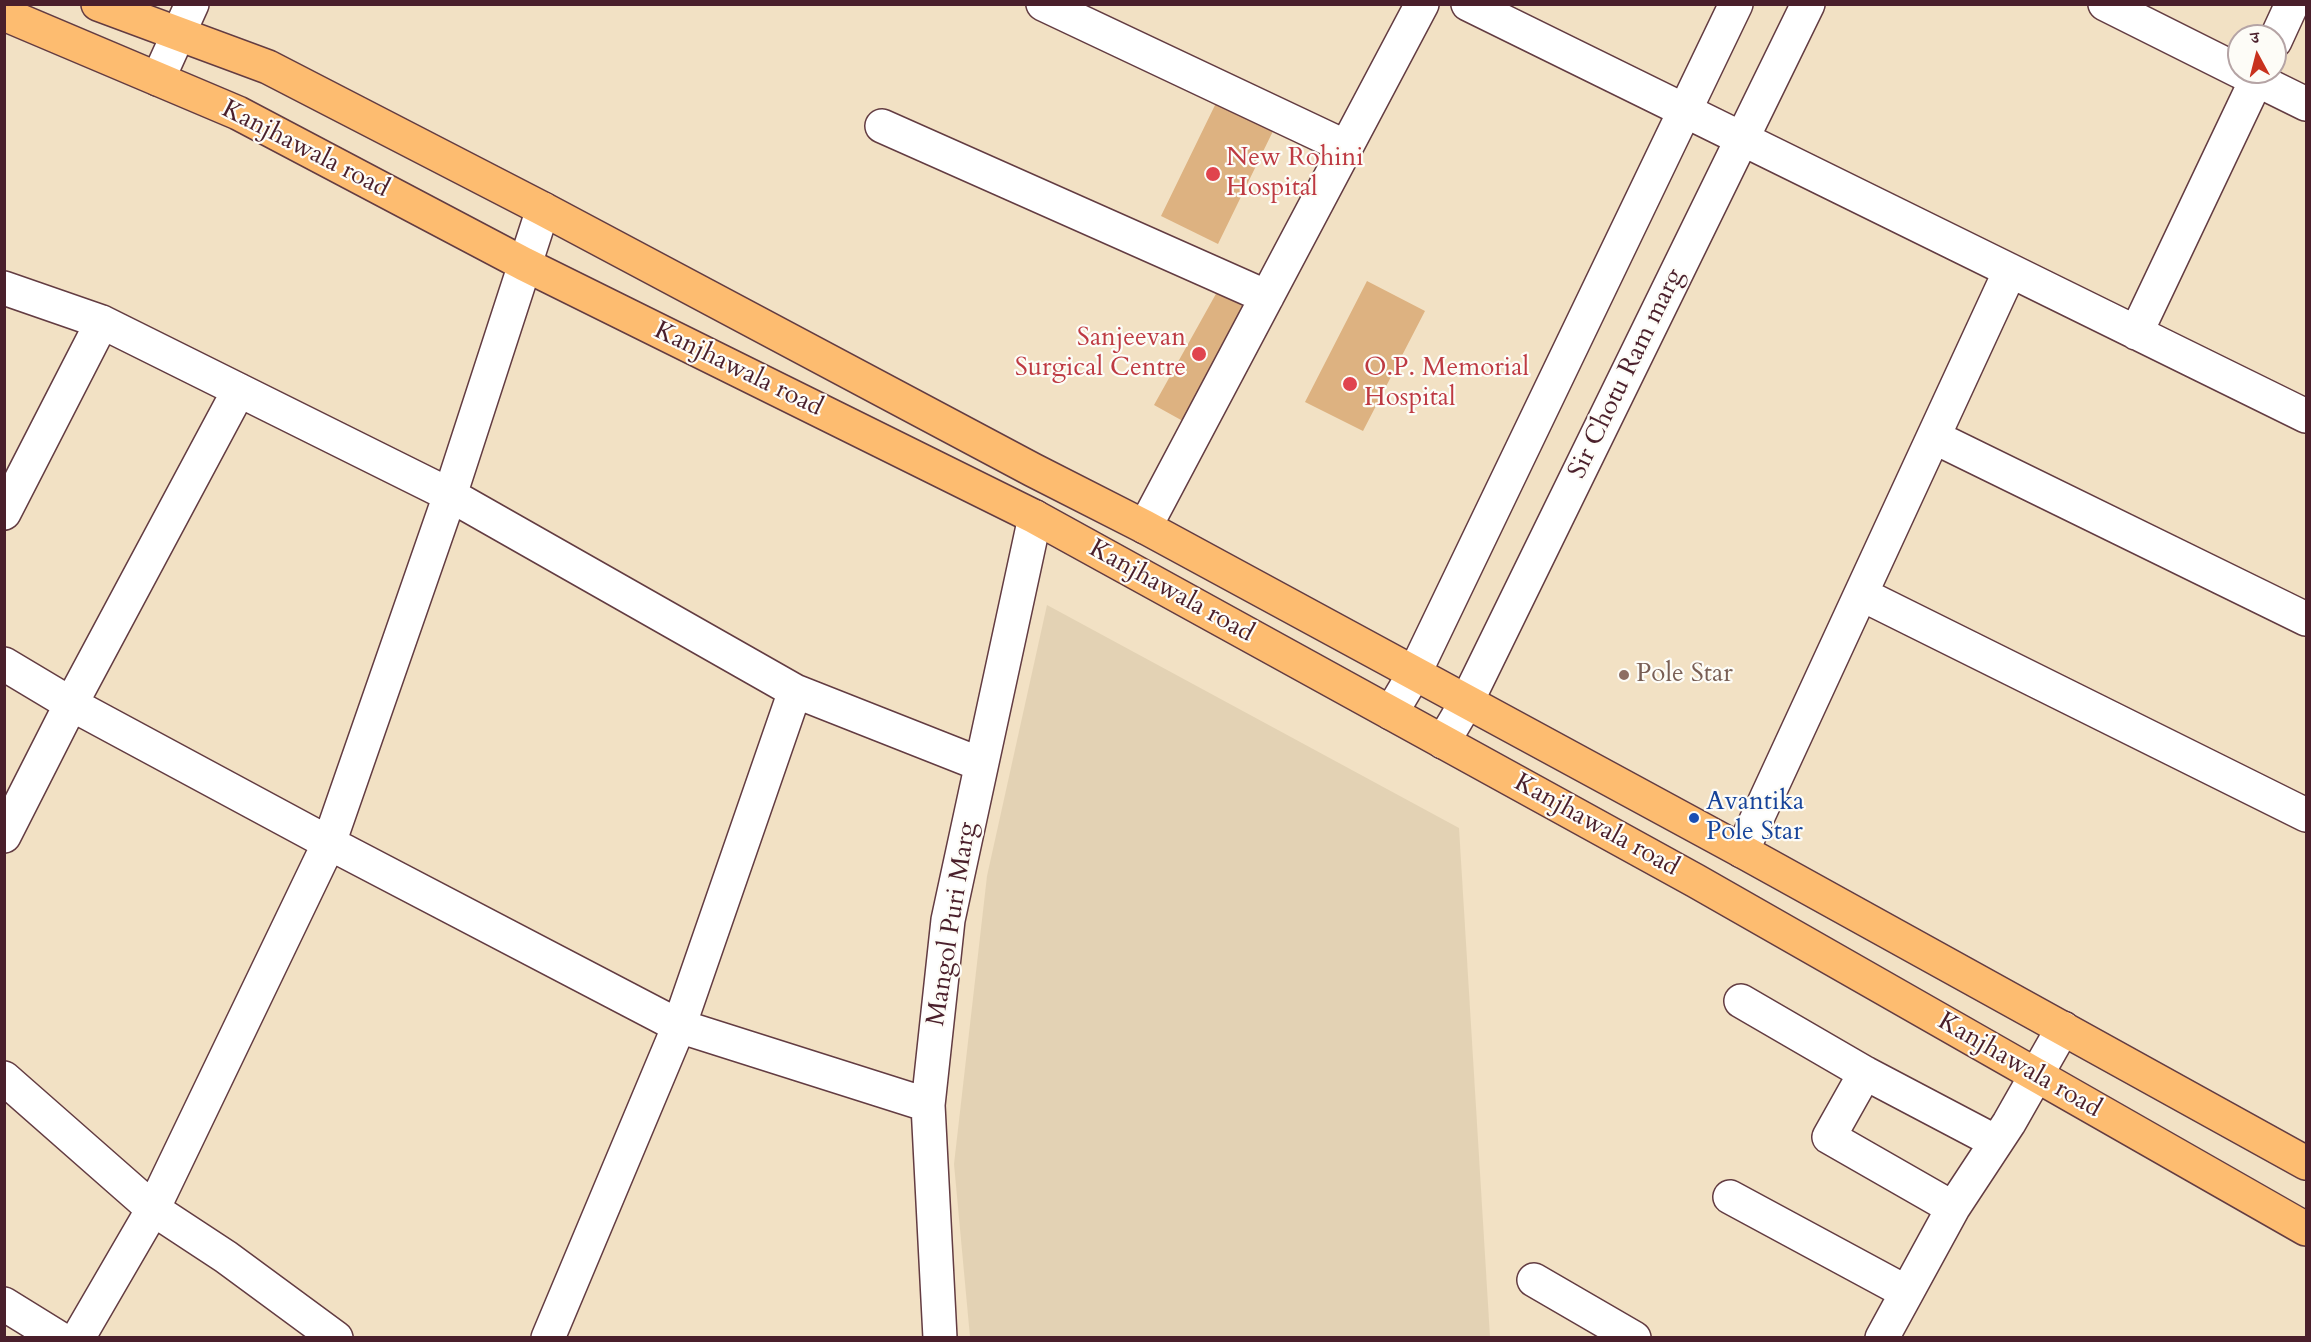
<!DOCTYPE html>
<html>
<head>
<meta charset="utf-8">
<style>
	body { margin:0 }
	#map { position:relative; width:2311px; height:1342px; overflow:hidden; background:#f2e1c4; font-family:Cardo,"Noto Serif Devanagari",serif }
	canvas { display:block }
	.frame { position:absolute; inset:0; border:6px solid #4a1f2b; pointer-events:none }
	.north { position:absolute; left:2227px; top:24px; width:60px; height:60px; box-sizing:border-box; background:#fdfcf7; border:2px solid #b5a4a5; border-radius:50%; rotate:353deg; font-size:16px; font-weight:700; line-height:24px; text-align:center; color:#4a1f2b }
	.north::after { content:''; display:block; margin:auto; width:21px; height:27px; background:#c8321e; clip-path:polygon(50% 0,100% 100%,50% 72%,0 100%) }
</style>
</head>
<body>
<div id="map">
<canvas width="2311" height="1342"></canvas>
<div class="frame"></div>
<div class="north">उ</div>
</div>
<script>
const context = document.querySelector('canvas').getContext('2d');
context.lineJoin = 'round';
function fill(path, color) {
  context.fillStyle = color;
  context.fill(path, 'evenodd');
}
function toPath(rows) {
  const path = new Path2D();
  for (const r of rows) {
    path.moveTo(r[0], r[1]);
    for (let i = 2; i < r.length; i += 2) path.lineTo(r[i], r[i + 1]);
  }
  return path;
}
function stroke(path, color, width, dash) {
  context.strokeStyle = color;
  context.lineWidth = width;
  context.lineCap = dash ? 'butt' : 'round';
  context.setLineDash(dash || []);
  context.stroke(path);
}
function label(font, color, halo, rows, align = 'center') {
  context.font = font + ' Cardo,serif';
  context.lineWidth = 4.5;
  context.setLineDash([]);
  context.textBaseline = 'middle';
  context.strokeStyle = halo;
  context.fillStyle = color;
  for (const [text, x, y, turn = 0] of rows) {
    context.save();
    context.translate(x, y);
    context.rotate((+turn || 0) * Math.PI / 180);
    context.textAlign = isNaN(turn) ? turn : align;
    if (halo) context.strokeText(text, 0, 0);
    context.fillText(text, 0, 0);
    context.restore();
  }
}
fill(toPath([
	[1047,605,1459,828,1490,1337,970,1337,954,1164,987,876]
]), '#e3d2b4');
fill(toPath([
	[1217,101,1274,129,1218,244,1161,216],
	[1367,281,1425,311,1363,431,1305,402],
	[1222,283,1258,303,1190,425,1154,405]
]), '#ddb281');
const minor = toPath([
	[1043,4,1346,147],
	[1468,4,2306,416],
	[2105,4,2239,71],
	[2275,41,2292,4],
	[2241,72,2306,104],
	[158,79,192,4],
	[882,126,1267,297],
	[4,288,102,322,450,495,795,691,980,764],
	[2136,333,2260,72],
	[1934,437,2306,619],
	[4,513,102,322],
	[1145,527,1422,4],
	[1861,594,2306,815],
	[4,664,71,704,329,843,679,1026,928,1105],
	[1391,713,1414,674,1736,4],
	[1443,742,1466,703,1808,4],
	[4,836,71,704,239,390],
	[1742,851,2010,271],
	[1741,1001,1865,1073,1996,1142],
	[1865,1073,1829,1137,1953,1208],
	[4,1078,153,1209,226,1257,336,1338],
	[1730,1197,1906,1292],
	[1534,1280,1634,1338],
	[4,1304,59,1338],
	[78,1338,153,1209,329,843,450,495,543,209],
	[548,1338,679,1026,795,691],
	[940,1338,928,1105,948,920,1035,517],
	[1882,1338,1953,1208,2009,1123,2063,1028]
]);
const major = toPath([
	[98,4,268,67,543,209,1033,470,1145,527,1742,851,2306,1163],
	[4,14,238,113,524,264,1035,517,1696,881,2306,1229]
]);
stroke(minor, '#633c42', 36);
stroke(major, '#633c42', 36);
stroke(minor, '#fff', 33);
stroke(major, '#fdbc70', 33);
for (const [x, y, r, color] of [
	[1213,174,8,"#e0444e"],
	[1199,354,8,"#e0444e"],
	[1350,384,8,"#e0444e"],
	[1624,675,6,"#8d6e63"],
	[1694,818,6,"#1a4fb4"]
]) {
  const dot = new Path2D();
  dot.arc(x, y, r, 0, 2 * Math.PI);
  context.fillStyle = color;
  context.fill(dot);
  stroke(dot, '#fdfcf7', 2);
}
label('26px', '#4a1f2b', '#fdfcf7', [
	["Kanjhawala road",305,150,27],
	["Kanjhawala road",738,370,26],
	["Sir Chotu Ram marg",1627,374,-64],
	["Kanjhawala road",1171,592,29],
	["Kanjhawala road",1596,826,29],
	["Mangol Puri Marg",953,924,-81],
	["Kanjhawala road",2019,1066,30]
]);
label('26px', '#be3a42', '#fdfcf7', [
	["New Rohini",1226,159],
	["Hospital",1226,189],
	["Sanjeevan",1186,339,"right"],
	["Surgical Centre",1186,369,"right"],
	["O.P. Memorial",1364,369],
	["Hospital",1364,399]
], 'left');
label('26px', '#785e54', '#fdfcf7', [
	["Pole Star",1636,675]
], 'left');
label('26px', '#164399', '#fdfcf7', [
	["Avantika",1706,803],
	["Pole Star",1706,833]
], 'left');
</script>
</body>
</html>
